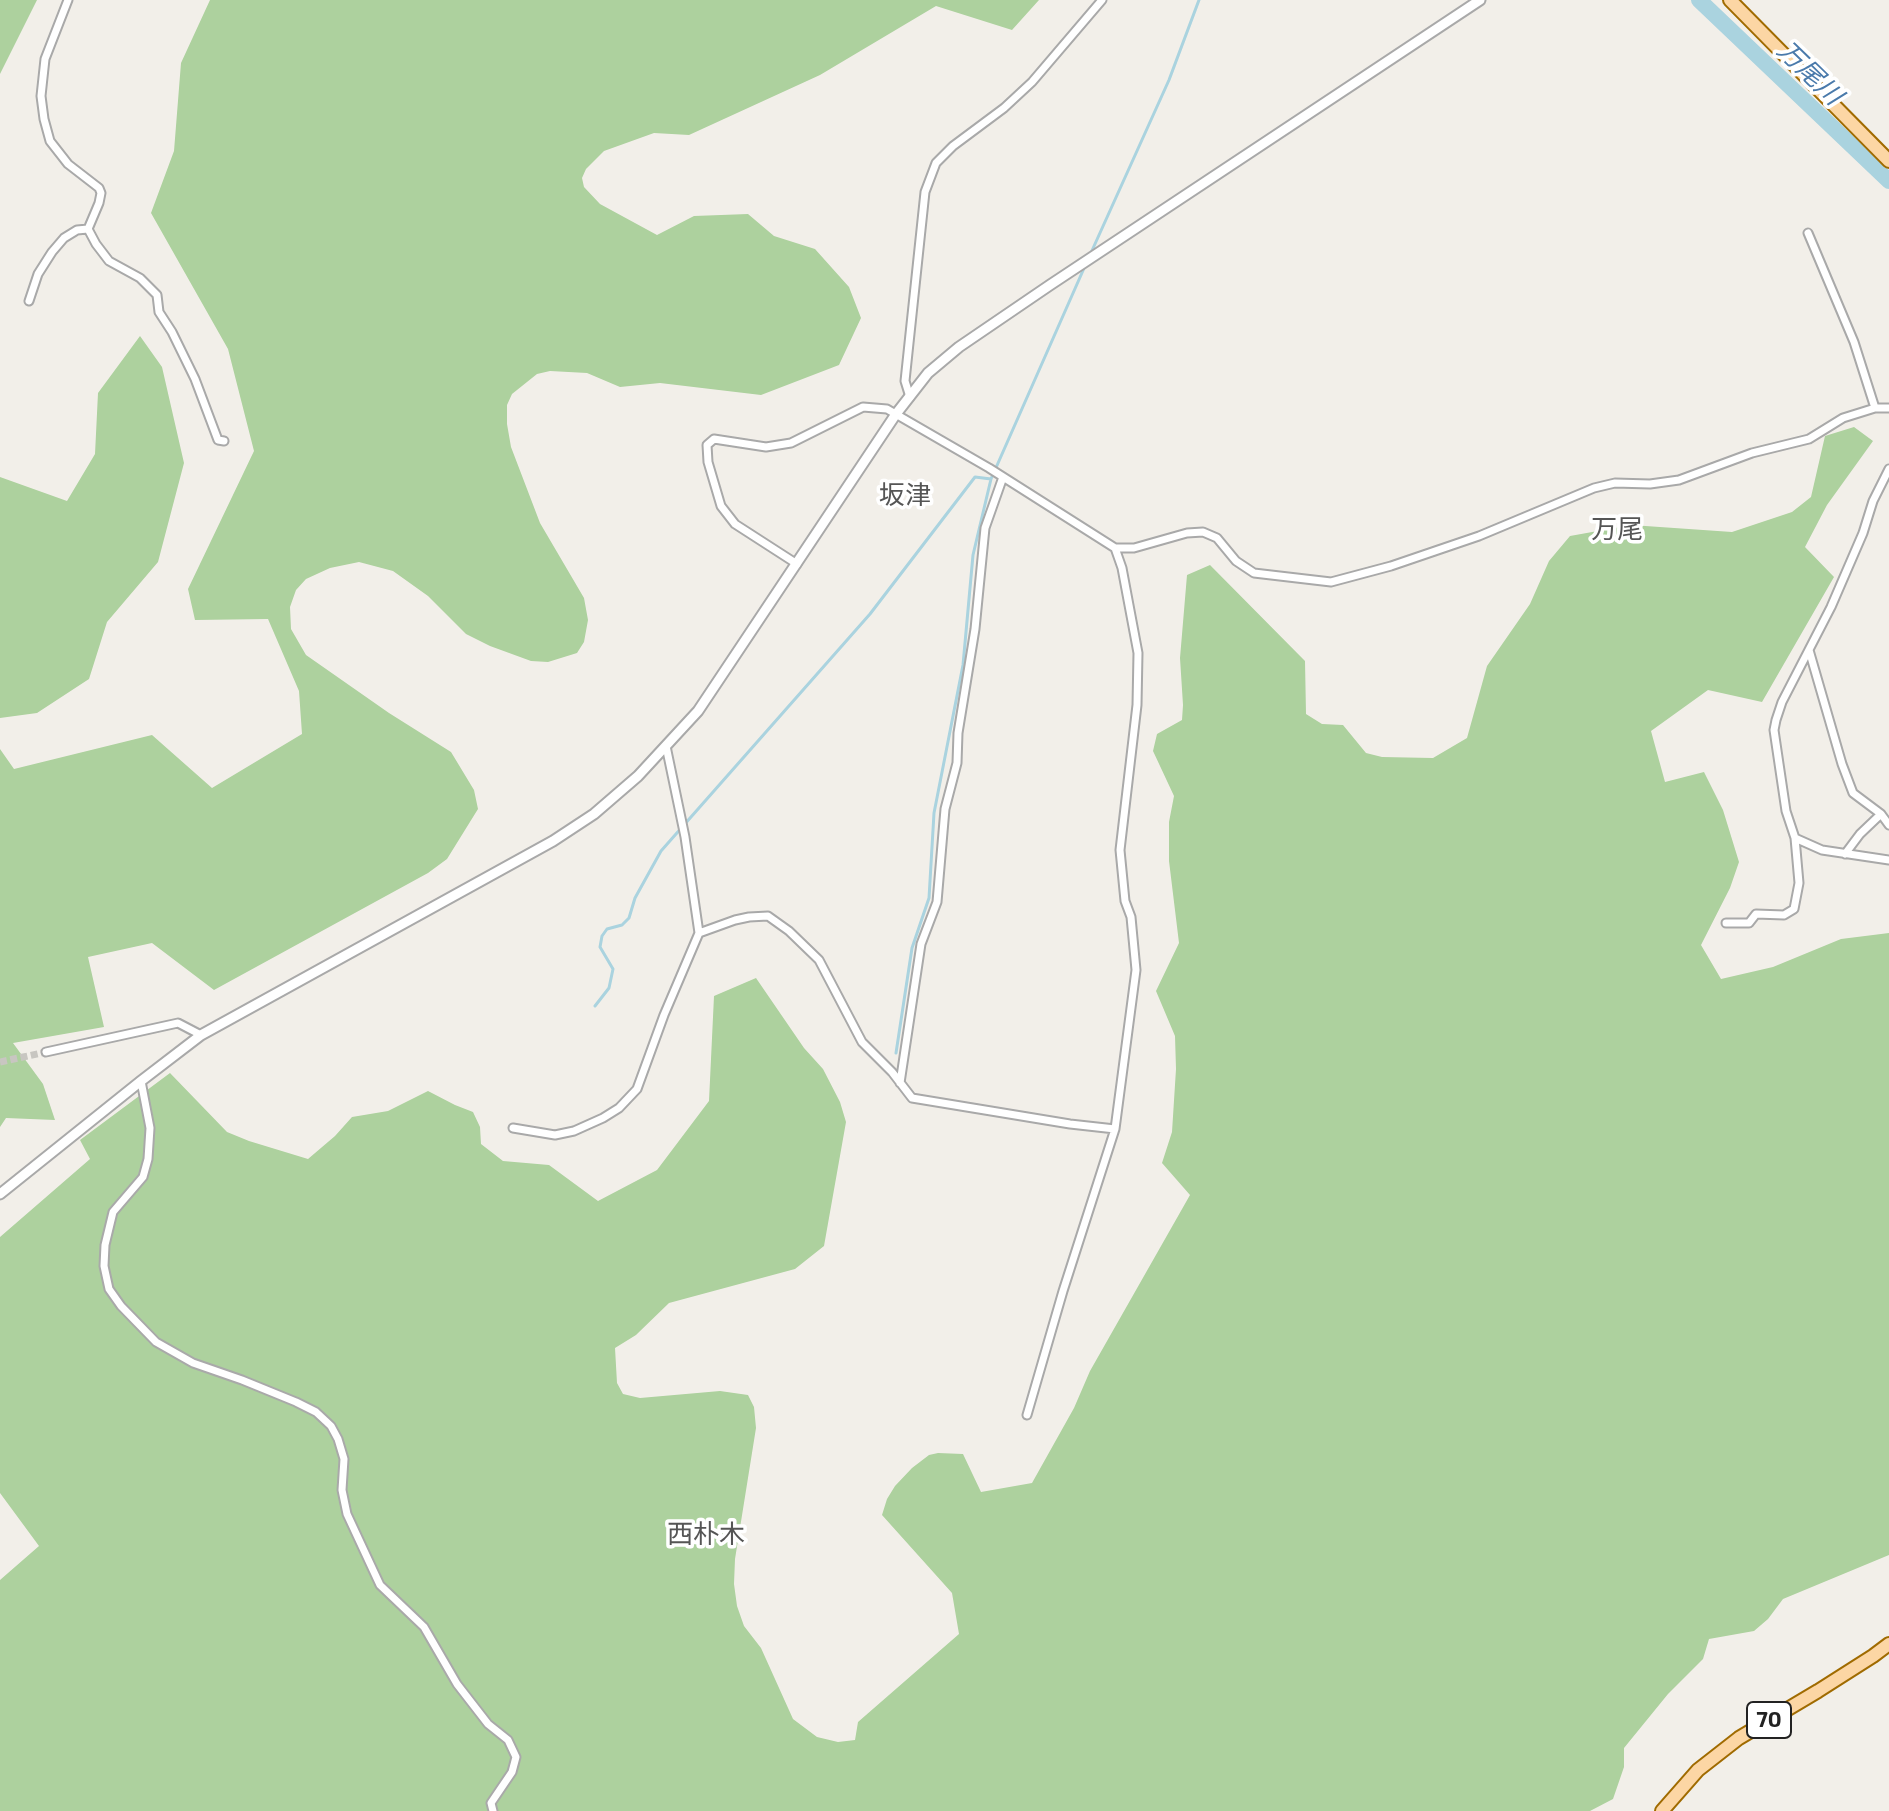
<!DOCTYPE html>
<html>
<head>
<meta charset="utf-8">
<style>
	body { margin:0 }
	canvas { display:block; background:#f2efe9 }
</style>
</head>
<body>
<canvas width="1889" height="1811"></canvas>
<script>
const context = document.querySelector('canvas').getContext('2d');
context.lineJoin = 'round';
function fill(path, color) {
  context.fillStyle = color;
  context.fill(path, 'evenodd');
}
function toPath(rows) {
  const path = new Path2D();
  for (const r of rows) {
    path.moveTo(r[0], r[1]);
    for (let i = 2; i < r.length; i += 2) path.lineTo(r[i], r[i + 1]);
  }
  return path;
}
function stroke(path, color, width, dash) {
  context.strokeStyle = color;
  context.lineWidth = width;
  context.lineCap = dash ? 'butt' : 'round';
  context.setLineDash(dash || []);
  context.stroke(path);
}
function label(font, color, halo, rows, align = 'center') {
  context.font = font + ' "Exo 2","Noto Sans JP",sans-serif';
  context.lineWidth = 7;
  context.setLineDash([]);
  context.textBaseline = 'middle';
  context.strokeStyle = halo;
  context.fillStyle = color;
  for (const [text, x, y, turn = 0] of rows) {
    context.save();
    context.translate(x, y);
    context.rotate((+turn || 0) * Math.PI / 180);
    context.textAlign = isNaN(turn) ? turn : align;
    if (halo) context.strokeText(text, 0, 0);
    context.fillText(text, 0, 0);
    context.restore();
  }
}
fill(toPath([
	[0,0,37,0,0,74],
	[210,0,1039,0,1012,30,936,6,820,75,689,135,654,133,604,151,586,169,582,178,584,187,600,204,657,235,694,216,748,214,774,236,815,249,849,287,861,318,839,365,761,395,660,383,620,387,587,373,550,371,537,374,512,394,507,405,507,424,511,447,540,523,584,598,588,620,584,642,577,653,548,662,531,661,490,646,466,634,428,596,393,571,359,562,330,568,306,579,296,590,290,607,291,629,306,655,389,713,451,752,474,790,478,809,447,859,428,873,214,990,152,943,88,957,104,1027,13,1043,43,1084,55,1120,6,1118,0,1127,0,749,14,769,152,735,212,788,302,734,299,691,268,619,195,620,188,589,254,451,228,349,151,213,174,151,181,63],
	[140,336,162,367,184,463,158,562,107,622,89,679,37,713,0,718,0,477,67,501,95,454,98,393],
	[1854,427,1873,441,1827,505,1805,547,1834,577,1762,702,1708,690,1651,731,1665,782,1704,772,1723,810,1739,862,1730,888,1701,945,1721,979,1773,967,1841,939,1889,933,1889,1555,1783,1599,1768,1619,1754,1631,1709,1639,1703,1659,1668,1694,1624,1748,1624,1767,1613,1799,1590,1811,0,1811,0,1580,39,1546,0,1493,0,1237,90,1159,80,1140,170,1073,227,1132,249,1141,308,1159,335,1136,352,1117,388,1111,428,1091,455,1105,473,1112,480,1127,481,1144,503,1161,549,1165,598,1201,657,1170,709,1101,714,996,756,978,804,1048,823,1069,840,1102,846,1122,824,1246,795,1269,669,1303,636,1335,615,1348,617,1383,623,1394,640,1398,720,1391,748,1395,754,1407,756,1428,735,1559,734,1584,737,1606,744,1626,761,1648,793,1719,817,1737,838,1742,855,1740,858,1722,959,1634,952,1593,882,1515,887,1499,895,1486,912,1468,929,1455,938,1453,963,1454,981,1492,1032,1483,1074,1408,1090,1371,1190,1195,1162,1163,1172,1132,1176,1069,1175,1036,1156,991,1179,943,1169,861,1169,822,1174,796,1153,751,1157,734,1182,720,1183,705,1180,658,1187,575,1210,565,1305,661,1306,714,1322,724,1343,725,1366,753,1382,757,1433,758,1467,738,1487,666,1530,604,1549,561,1570,536,1631,525,1732,532,1792,512,1811,497,1825,436]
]), '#add19e');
stroke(toPath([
	[1090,255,1169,80,1199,0],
	[595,1006,609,988,613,969,600,947,602,936,607,929,622,925,629,918,635,898,661,851,870,614,975,477,991,479],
	[896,1053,912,948,929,898,934,813,963,665,973,555,991,479,1085,266]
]), '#aad3df', 3);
stroke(toPath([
	[1699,0,1889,181]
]), '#aad3df', 16);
stroke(toPath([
	[0,1062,46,1052]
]), '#c8c6c1', 7, [7, 3.5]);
const minor = toPath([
	[68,0,45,59,41,96,44,119,50,141,68,164,99,188,101,193,99,203,88,229,96,244,109,261,140,278,157,295,159,312,172,332,195,379,218,440,224,441],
	[1808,233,1854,342,1875,408],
	[29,301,38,274,52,252,64,238,77,230,88,229],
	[910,397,905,381,925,192,936,163,953,146,1004,108,1032,82,1102,0],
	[1889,469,1873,501,1863,533,1831,607,1782,702,1776,720,1774,730,1786,811,1795,838,1822,850,1889,860],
	[797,564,735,524,721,506,708,462,707,445,714,439,766,447,791,443,863,407,887,409,989,468,1115,548,1134,548,1187,533,1203,532,1217,538,1236,561,1254,573,1331,582,1391,566,1479,536,1594,488,1615,483,1650,484,1679,480,1752,453,1809,439,1843,418,1875,408,1889,408],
	[1809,650,1842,764,1853,793,1881,814,1860,834,1845,854],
	[1881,814,1889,825],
	[1726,923,1749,923,1756,914,1784,915,1794,909,1799,883,1795,838],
	[699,933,735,920,749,917,768,916,789,931,819,960,862,1042,892,1072,912,1098,1070,1124,1115,1129],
	[46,1052,178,1023,201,1035],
	[141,1081,150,1128,148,1159,143,1177,113,1212,105,1245,104,1266,109,1289,121,1306,156,1342,193,1363,242,1380,296,1402,316,1412,331,1426,338,1439,344,1459,342,1490,347,1514,380,1585,424,1627,457,1684,488,1724,508,1740,516,1757,512,1772,491,1803,493,1811],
	[900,1083,921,944,937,902,945,809,957,763,958,733,975,629,985,528,1003,477],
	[513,1128,555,1135,574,1131,603,1118,619,1108,637,1089,664,1015,699,933,685,837,666,746],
	[1027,1415,1063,1291,1115,1129,1136,970,1131,917,1125,901,1120,850,1137,705,1138,653,1122,568,1115,548]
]);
const tertiary = toPath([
	[0,1194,141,1081,201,1035,553,841,594,814,638,776,698,711,896,414,928,373,959,347,1050,285,1480,0]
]);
const primary = toPath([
	[1730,0,1889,161],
	[1662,1811,1698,1770,1739,1738,1818,1691,1873,1656,1889,1644]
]);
stroke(minor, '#a9a9a9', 11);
stroke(tertiary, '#a9a9a9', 13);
stroke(primary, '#a06b00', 16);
stroke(minor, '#fff', 7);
stroke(tertiary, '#fff', 9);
stroke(primary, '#fcd6a4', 12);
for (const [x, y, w] of [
	[1769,1720,44]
]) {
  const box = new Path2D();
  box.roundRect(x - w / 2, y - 18, w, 36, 6);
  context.fillStyle = '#fff';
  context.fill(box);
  stroke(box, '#222', 2);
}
label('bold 22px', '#222', null, [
	["70",1769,1720]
]);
label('italic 26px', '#4a7aab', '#fff', [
	["万尾川",1810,73,44]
]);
label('26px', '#555', '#fff', [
	["坂津",905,495],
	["万尾",1617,529],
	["西朴木",706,1534]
]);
</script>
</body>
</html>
